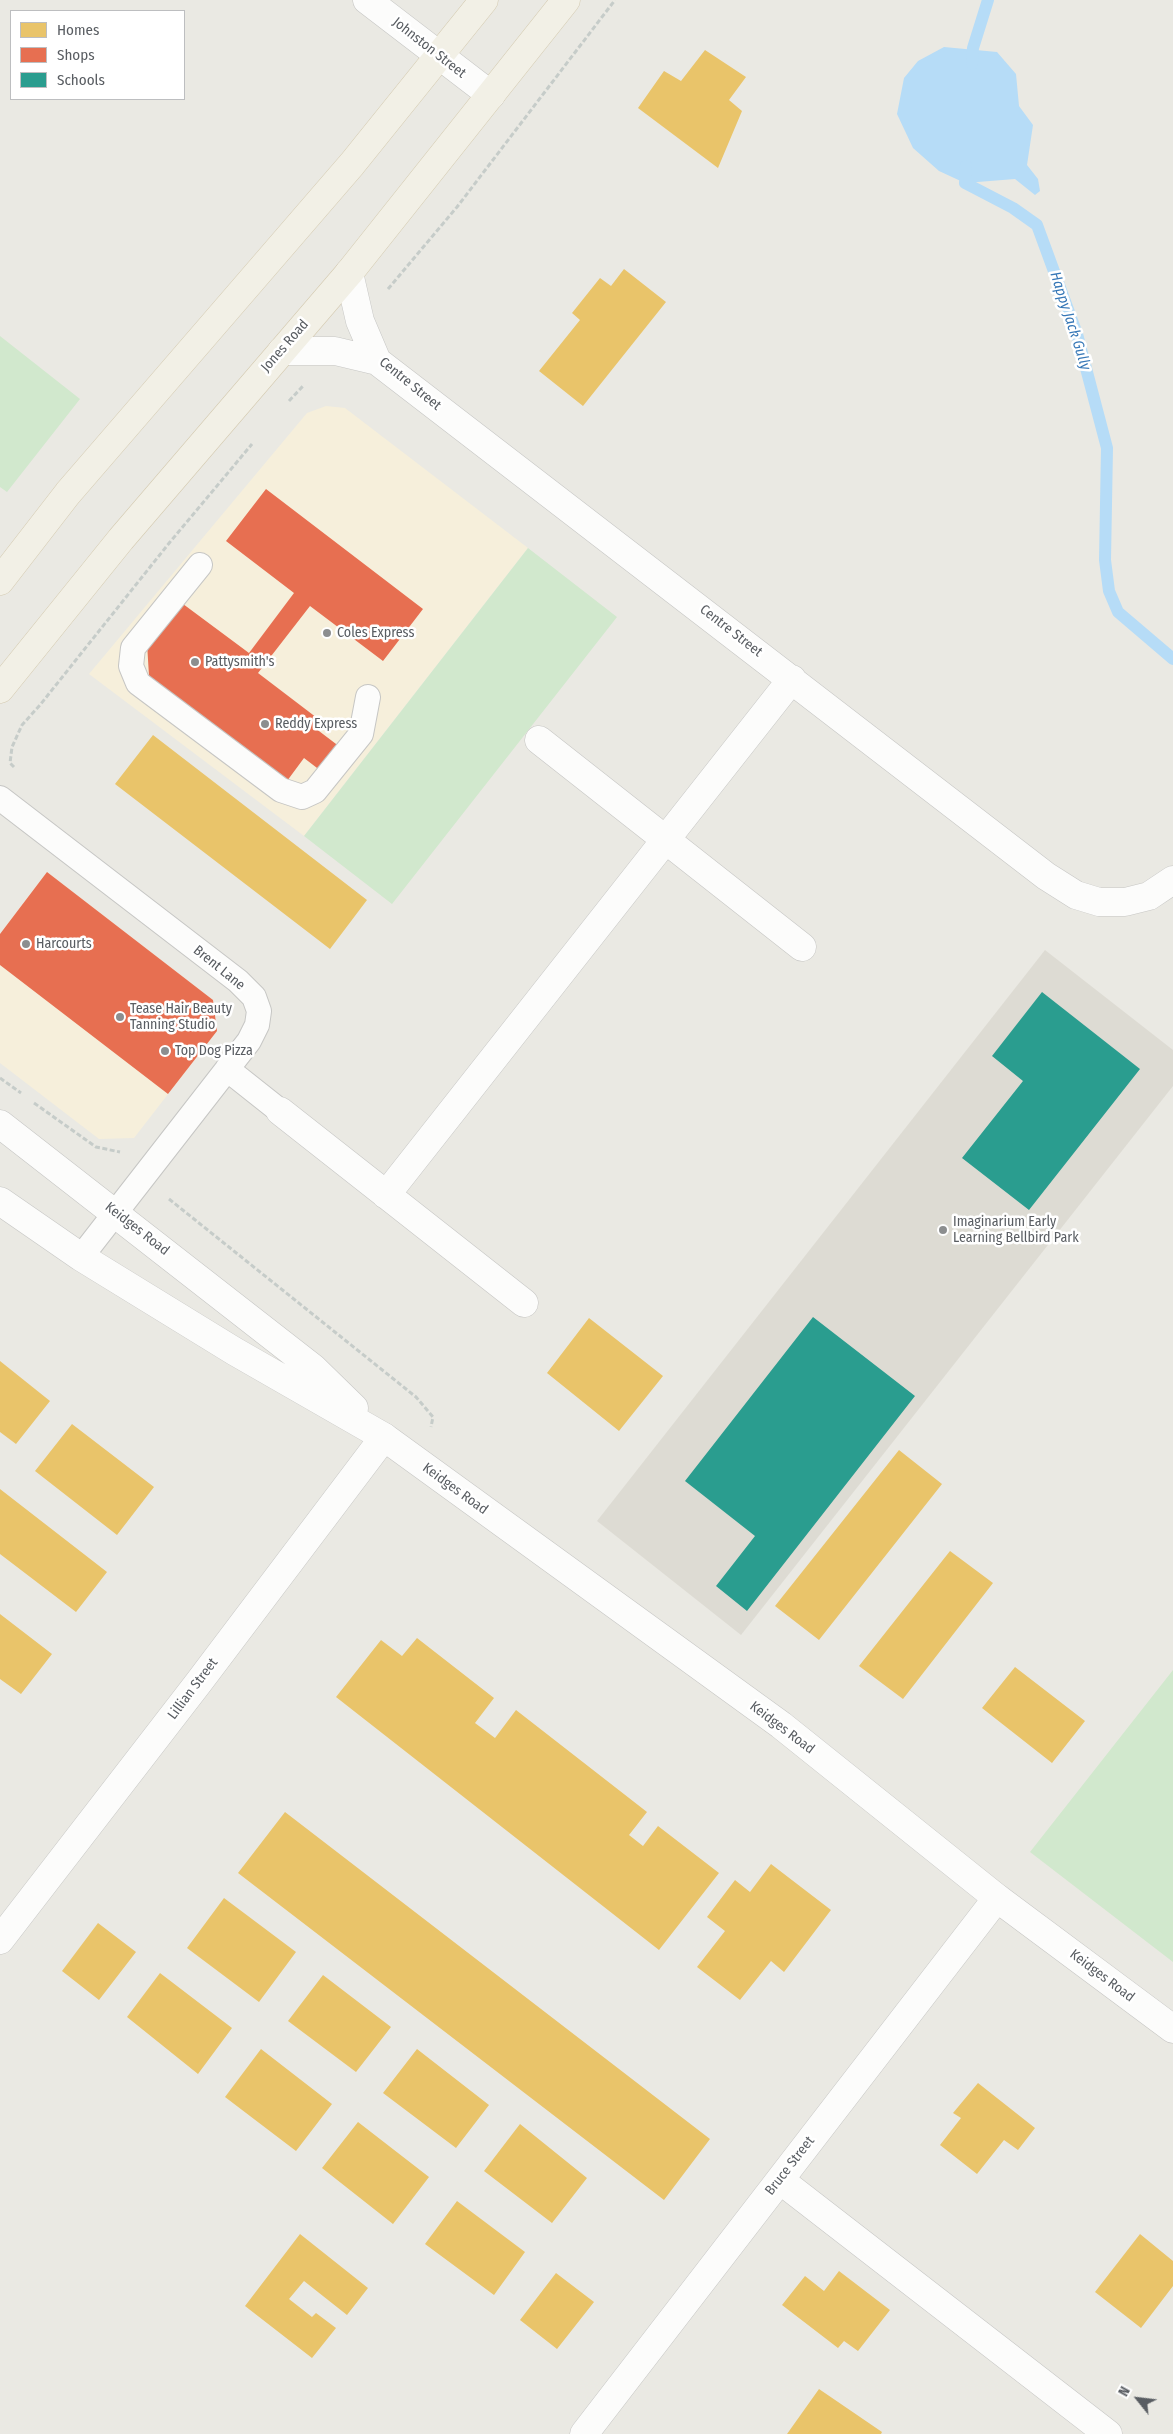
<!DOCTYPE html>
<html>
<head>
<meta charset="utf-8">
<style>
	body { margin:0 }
	#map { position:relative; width:1173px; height:2434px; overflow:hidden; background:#eae9e3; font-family:"Fira Sans Condensed",sans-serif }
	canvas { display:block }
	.legend { position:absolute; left:10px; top:10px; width:175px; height:90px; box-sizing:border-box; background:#fff; border:1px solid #bdbec0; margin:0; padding:6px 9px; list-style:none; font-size:15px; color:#595d62 }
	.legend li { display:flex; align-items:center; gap:10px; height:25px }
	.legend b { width:25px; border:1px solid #bdbec0 }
	.north { position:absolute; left:1113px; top:2374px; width:50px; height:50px; -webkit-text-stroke:4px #fff; paint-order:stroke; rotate:299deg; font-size:14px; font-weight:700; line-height:20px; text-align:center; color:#595d62 }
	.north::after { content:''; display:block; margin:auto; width:18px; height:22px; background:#595d62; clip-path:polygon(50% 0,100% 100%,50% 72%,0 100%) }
</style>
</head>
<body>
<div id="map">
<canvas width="1173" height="2434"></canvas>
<ul class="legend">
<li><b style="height:14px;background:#e9c46a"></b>Homes</li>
<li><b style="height:14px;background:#e76f51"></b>Shops</li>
<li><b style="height:14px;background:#2a9d8f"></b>Schools</li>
</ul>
<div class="north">N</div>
</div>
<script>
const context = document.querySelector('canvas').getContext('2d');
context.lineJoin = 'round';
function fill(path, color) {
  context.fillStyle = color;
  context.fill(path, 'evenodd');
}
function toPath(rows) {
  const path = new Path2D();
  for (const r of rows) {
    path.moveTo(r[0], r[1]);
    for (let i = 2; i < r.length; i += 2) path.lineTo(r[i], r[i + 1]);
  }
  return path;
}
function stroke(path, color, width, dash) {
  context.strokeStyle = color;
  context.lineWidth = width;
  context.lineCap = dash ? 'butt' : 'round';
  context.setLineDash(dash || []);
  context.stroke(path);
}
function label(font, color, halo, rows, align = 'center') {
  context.font = font + ' "Fira Sans Condensed",sans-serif';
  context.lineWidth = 5;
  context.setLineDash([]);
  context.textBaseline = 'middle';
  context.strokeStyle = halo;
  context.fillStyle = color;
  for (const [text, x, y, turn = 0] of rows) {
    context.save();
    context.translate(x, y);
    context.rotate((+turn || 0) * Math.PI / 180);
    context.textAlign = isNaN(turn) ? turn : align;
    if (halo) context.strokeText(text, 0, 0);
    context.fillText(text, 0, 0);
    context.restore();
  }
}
fill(toPath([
	[326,406,345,408,528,548,304,836,89,674,307,413],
	[47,872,213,1000,217,1031,134,1138,99,1139,0,1063,0,934]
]), '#f6efdb');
fill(toPath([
	[1045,950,1173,1050,1173,1086,741,1635,597,1521]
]), '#dddbd3');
fill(toPath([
	[0,336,80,399,7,492,0,487],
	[528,548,617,617,392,904,304,836],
	[1173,1670,1173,1962,1030,1852]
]), '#d1e8cd');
fill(toPath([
	[944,47,997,52,1016,74,1019,106,1033,125,1027,165,1038,179,1040,191,1035,195,1015,179,965,183,939,171,913,148,897,114,904,78,918,61]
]), '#b6dcf7');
fill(toPath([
	[705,50,746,77,729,100,742,111,718,168,638,108,664,71,681,81],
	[624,269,666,302,583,406,539,371,580,320,572,313,600,278,611,286],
	[153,735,367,900,330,949,115,784],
	[589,1318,663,1376,619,1431,547,1373],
	[0,1361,50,1401,16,1444,0,1432],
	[72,1424,154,1487,117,1535,35,1471],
	[899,1450,942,1484,819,1640,775,1606],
	[0,1489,107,1572,76,1612,0,1554],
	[950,1551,993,1583,903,1699,859,1666],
	[0,1614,52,1654,21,1694,0,1679],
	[417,1638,494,1698,475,1723,495,1738,516,1710,647,1812,629,1835,643,1846,658,1826,719,1873,659,1950,336,1697,381,1640,402,1656],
	[1015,1667,1085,1721,1052,1763,982,1708],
	[285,1812,710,2139,664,2200,238,1873],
	[771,1864,831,1910,784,1972,771,1961,740,2000,697,1967,725,1931,707,1917,735,1880,750,1892],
	[224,1898,296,1952,259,2002,187,1948],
	[98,1923,136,1952,99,2000,62,1971],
	[160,1973,232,2028,198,2074,127,2017],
	[323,1975,391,2027,356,2072,288,2021],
	[261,2049,332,2104,296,2151,225,2097],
	[417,2049,489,2105,456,2148,383,2093],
	[978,2083,1035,2128,1018,2150,1004,2140,977,2174,940,2145,961,2118,953,2113],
	[358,2122,429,2177,393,2224,322,2168],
	[520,2124,587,2178,552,2223,484,2171],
	[457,2201,525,2252,494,2295,425,2244],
	[300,2234,368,2288,347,2315,304,2281,289,2299,312,2317,316,2313,336,2328,312,2358,245,2306],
	[1140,2234,1173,2261,1173,2286,1141,2328,1095,2292],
	[839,2271,890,2310,858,2351,844,2341,838,2348,782,2305,805,2276,824,2291],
	[556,2273,594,2302,557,2349,520,2320],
	[819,2389,882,2432,881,2434,787,2434]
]), '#e9c46a');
fill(toPath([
	[266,489,423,609,383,661,310,606,258,673,321,721,315,728,340,747,321,771,304,758,287,781,149,676,147,643,179,601,249,653,294,593,226,541],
	[47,872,213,1000,217,1031,168,1094,0,965,0,934]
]), '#e76f51');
fill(toPath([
	[1042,992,1140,1069,1029,1210,962,1158,1023,1081,992,1056],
	[813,1317,915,1396,747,1611,716,1586,755,1536,685,1481]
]), '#2a9d8f');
stroke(toPath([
	[972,64,973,48,988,0],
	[966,166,965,183,1013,208,1037,225,1077,334,1107,448,1105,560,1109,591,1118,612,1173,659]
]), '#b6dcf7', 12);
const service = toPath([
	[200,565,133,648,131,666,138,683,281,790,302,797,315,791,361,734,368,697],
	[0,798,238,981,254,997,259,1011,257,1025,249,1041,81,1257],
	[227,1069,280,1111]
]);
const minor = toPath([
	[367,0,491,95],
	[349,273,360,321,377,361,1046,876,1076,895,1099,902,1125,902,1149,896,1173,880],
	[282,351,335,351,377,361],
	[539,740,802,947],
	[280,1111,524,1303],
	[386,1195,792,679],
	[0,1940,199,1682,384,1437],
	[780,2180,1108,2434],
	[584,2434,997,1898]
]);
const tertiary = toPath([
	[0,1124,313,1368,354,1408],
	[0,1201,81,1257,234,1351,384,1437,781,1725,997,1898,1173,2029]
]);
const primary = toPath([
	[0,581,68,493,352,164,484,0],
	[0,689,121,539,349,273,566,0]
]);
stroke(service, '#c6c6c4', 26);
stroke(minor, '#c6c6c4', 29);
stroke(tertiary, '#c6c6c4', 29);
stroke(primary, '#d3c9af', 29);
stroke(toPath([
	[388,289,457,207,615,0],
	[289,401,303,386],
	[14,767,10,763,12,747,22,725,40,705,170,542,252,444],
	[0,1078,21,1093],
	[34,1103,96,1147,120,1152],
	[169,1199,416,1397,433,1417,431,1427]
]), '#c6ccc9', 3, [5, 2.5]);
stroke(service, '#fcfcfb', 24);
stroke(minor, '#fcfcfb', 28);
stroke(tertiary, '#fcfcfb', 28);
stroke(primary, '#f2f0e6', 28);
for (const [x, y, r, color] of [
	[327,633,5,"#8c8e8f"],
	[195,662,5,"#8c8e8f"],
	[265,724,5,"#8c8e8f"],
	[26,944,5,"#8c8e8f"],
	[120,1017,5,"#8c8e8f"],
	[165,1051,5,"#8c8e8f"],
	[943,1230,5,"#8c8e8f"]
]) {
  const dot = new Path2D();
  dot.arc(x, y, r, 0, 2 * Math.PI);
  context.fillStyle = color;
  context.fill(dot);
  stroke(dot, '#fff', 2);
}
label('14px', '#595d62', '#fff', [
	["Johnston Street",429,48,38],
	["Jones Road",285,346,-49],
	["Centre Street",410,384,39],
	["Centre Street",731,631,38],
	["Brent Lane",219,968,39],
	["Keidges Road",137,1229,38],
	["Keidges Road",455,1489,36],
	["Lillian Street",193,1689,-53],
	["Keidges Road",782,1728,37],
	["Keidges Road",1102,1976,37],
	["Bruce Street",790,2166,-52]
]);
label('14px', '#595d62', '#fff', [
	["Coles Express",337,633],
	["Pattysmith's",205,662],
	["Reddy Express",275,724],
	["Harcourts",36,944],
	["Tease Hair Beauty",130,1009],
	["Tanning Studio",130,1025],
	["Top Dog Pizza",175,1051],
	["Imaginarium Early",953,1222],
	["Learning Bellbird Park",953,1238]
], 'left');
label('italic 15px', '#3778b7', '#fff', [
	["Happy Jack Gully",1070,321,72]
]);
</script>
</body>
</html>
